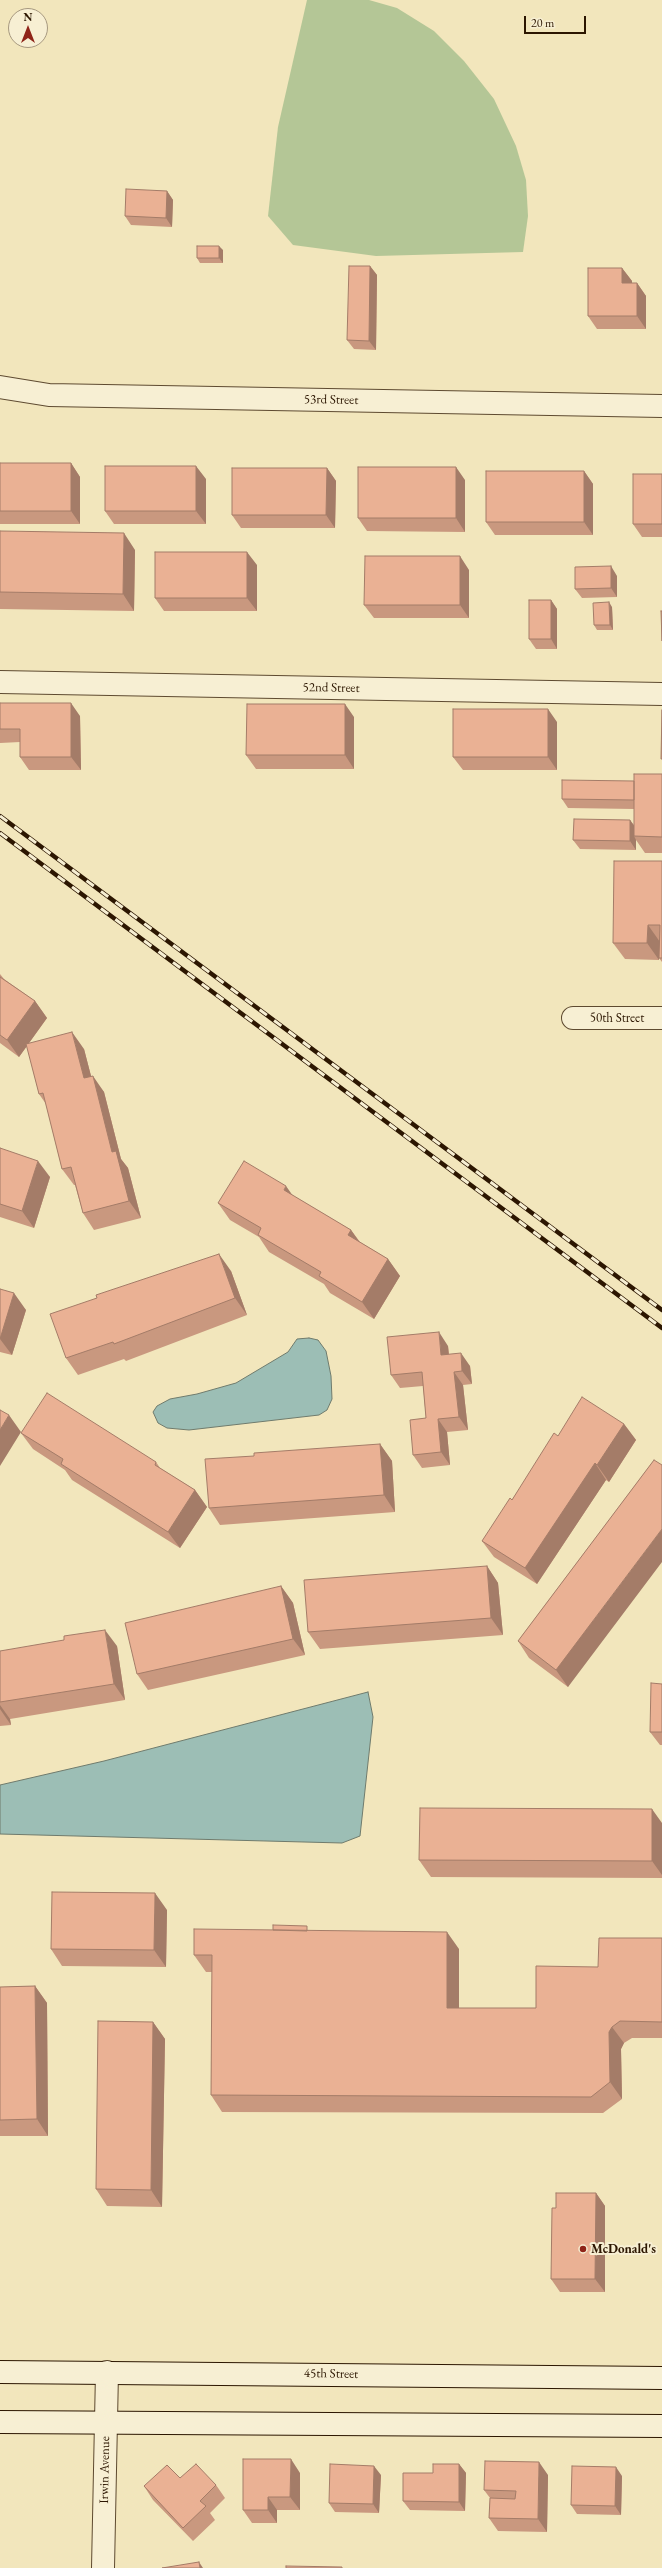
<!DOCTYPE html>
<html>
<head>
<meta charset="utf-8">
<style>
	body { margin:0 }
	#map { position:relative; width:662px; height:2568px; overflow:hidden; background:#f2e6bc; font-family:"EB Garamond",serif }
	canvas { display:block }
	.north { position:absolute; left:8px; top:8px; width:40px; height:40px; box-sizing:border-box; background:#f7efd3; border:1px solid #a6987f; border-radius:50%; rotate:0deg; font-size:11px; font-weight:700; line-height:16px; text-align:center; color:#2c1601 }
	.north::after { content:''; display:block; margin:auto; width:14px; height:18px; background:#8f2418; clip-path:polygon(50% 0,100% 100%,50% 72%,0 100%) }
	.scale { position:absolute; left:524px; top:16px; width:62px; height:18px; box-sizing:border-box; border:2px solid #2c1601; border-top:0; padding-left:5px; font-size:12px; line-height:14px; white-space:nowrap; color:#2c1601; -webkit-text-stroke:3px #f7efd3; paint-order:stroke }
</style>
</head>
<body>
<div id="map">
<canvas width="662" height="2568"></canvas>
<div class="north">N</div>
<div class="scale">20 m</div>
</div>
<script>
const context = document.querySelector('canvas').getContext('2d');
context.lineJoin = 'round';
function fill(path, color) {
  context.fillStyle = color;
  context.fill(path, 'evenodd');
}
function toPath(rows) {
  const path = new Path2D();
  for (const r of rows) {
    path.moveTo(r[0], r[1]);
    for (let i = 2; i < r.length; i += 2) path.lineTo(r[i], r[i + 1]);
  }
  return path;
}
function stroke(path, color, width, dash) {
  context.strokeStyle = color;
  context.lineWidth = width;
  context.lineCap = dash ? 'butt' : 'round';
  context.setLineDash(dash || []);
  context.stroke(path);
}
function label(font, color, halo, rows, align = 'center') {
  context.font = font + ' "EB Garamond",serif';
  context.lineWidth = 4;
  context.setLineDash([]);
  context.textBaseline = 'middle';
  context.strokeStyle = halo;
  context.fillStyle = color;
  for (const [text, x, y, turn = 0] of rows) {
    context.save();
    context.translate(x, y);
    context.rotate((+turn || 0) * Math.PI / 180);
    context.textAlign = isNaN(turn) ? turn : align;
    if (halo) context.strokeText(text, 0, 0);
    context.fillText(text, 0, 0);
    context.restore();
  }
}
fill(toPath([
	[307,0,369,0,397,8,434,31,464,61,494,99,516,146,526,180,528,216,523,252,376,256,293,245,268,216,278,127]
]), '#b4c696');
const water = toPath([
	[309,1338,318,1340,326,1351,331,1376,332,1399,327,1410,319,1415,189,1430,167,1428,158,1423,153,1412,157,1406,170,1399,197,1394,236,1383,288,1352,297,1339,309,1338],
	[368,1692,373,1717,360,1836,342,1843,0,1834,0,1785,104,1761,368,1692]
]);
fill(water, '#9cbeb5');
stroke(water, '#6f7b6d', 1);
const street = toPath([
	[0,387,49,395,662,406],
	[0,682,662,694],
	[573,1018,662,1018],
	[103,2568,107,2372]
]);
const secondary = toPath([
	[0,2372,662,2378],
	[0,2422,662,2426]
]);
stroke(street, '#5e4a30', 24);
stroke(secondary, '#2c1601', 24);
stroke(street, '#f7efd3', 22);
stroke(secondary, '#f7efd3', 22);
const rail = toPath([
	[0,816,662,1310],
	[0,833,662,1328]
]);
stroke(rail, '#2c1601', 4.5);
stroke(rail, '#f7efd3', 3, [9]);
fill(toPath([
	[167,191,173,200,172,227,131,225,125,216],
	[223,250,223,263,200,263,197,258],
	[370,266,377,275,376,350,354,349,347,340],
	[622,268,632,281,632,283,637,283,646,296,646,329,597,329,588,316],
	[0,463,71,463,80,477,80,524,0,524],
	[327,468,336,481,335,528,241,528,232,515],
	[584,471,593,484,593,535,495,535,486,522],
	[662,474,662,537,642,537,633,524],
	[206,479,206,524,114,524,105,511],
	[465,480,465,532,367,531,358,518],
	[0,531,135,550,134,611,0,609],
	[257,565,257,611,164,611,155,598],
	[469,570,469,618,374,618,364,605],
	[617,576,617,597,582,598,575,589],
	[551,600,557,609,557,649,536,649,529,639],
	[612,607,613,630,597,630,594,625],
	[0,703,80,716,81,770,29,770,20,757,20,742,0,743],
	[354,717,354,769,256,769,246,755],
	[557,722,557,770,463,770,453,757],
	[662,774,662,853,645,853,636,840,636,850,580,849,573,840,630,820,634,825,634,809,568,808,562,799],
	[662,861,662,962,659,958,659,955,659,960,625,959,613,943],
	[0,974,4,979,35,1001,47,1018,29,1043,84,1049,91,1076,104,1092,121,1159,128,1168,141,1218,94,1230,83,1213,75,1185,74,1185,62,1169,46,1104,39,1094,27,1046,19,1057,0,1043],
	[0,1148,50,1177,34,1228,0,1217],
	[292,1195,351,1230,360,1242,388,1259,400,1276,374,1319,330,1293,324,1284,269,1252,259,1237,230,1220,218,1203],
	[231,1271,247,1315,126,1361,124,1359,78,1375,66,1358],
	[0,1289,26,1310,12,1355,0,1352],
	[448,1346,449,1354,470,1366,472,1384,463,1385,468,1430,447,1432,450,1465,422,1468,413,1455,426,1418,423,1386,400,1388,391,1375],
	[624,1424,636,1440,609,1482,606,1480,537,1584,494,1557,482,1541,558,1436],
	[21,1433,156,1462,160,1468,195,1490,207,1507,180,1548,72,1480,65,1470,33,1449],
	[380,1444,392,1461,395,1512,220,1525,209,1508],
	[654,1460,568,1687,529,1658,518,1641],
	[487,1566,498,1583,503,1635,320,1649,308,1632],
	[281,1586,293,1603,305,1655,148,1690,137,1674],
	[117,1646,125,1700,10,1719,11,1725,0,1726,0,1651],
	[662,1684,662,1745,660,1745,650,1732],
	[662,1823,662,1878,431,1877,419,1860],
	[167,1910,166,1967,62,1966,51,1949],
	[310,1931,459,1949,459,2008,536,2008,598,1967,662,1938,662,2038,632,2038,624,2043,621,2049,622,2099,603,2113,222,2112,211,2095,212,1972,206,1972,194,1955],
	[35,1986,47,2003,48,2136,0,2136,0,1987],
	[153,2022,165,2039,162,2207,107,2206,96,2189],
	[596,2193,605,2206,605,2292,560,2292,551,2279,556,2208],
	[459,2464,466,2473,465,2511,410,2510,403,2501,433,2473],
	[300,2473,300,2510,277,2510,277,2523,252,2523,243,2510],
	[381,2475,379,2513,335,2512,329,2503],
	[548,2475,547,2532,498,2531,489,2518,490,2498,484,2490],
	[622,2476,621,2515,577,2514,571,2505],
	[180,2478,216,2485,225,2498,210,2513,215,2520,193,2541,153,2500,144,2486]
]), '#c9987f');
fill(toPath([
	[167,191,173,200,172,227,166,218],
	[219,246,223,250,223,263,219,258],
	[370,266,377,275,376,350,369,341],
	[622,268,632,281,632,296,622,283],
	[637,283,646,296,646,329,637,316],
	[71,463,80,477,80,524,71,511],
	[196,466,206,479,206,524,196,511],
	[456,467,465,480,465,532,456,518],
	[327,468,336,481,335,528,326,515],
	[584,471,593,484,593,535,584,522],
	[124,533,135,550,134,611,123,594],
	[247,552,257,565,257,611,247,598],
	[460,556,469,570,469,618,460,605],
	[611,566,617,576,617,597,611,588],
	[551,600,557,609,557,649,551,639],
	[609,602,612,607,613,630,610,625],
	[71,703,80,716,81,770,71,757],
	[345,704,354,717,354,769,345,755],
	[548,709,557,722,557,770,548,757],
	[630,820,637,830,634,836,636,840,636,850,630,841],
	[648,925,660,942,659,960,647,943],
	[35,1001,47,1018,19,1057,7,1040],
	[72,1032,84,1049,96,1095,84,1078],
	[93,1076,104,1092,121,1159,128,1168,141,1218,129,1201,112,1152],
	[38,1161,50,1177,34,1228,22,1211],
	[286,1186,298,1203,284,1190],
	[351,1230,363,1247,348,1235],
	[219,1254,231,1271,247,1315,235,1298],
	[388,1259,400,1276,374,1319,362,1302],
	[14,1293,26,1310,12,1355,0,1339],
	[439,1332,448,1346,450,1368,441,1355],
	[461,1353,470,1366,472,1384,462,1371],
	[454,1372,463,1385,468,1430,459,1417],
	[9,1415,21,1432,0,1466,0,1430],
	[438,1419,447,1432,450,1465,441,1452],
	[624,1424,636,1440,609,1482,597,1465],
	[380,1444,392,1461,395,1512,384,1495],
	[595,1463,606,1480,537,1584,525,1568],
	[195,1490,207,1507,180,1548,168,1532],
	[662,1529,662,1562,568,1687,556,1670],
	[487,1566,498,1583,503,1635,491,1618],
	[281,1586,293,1603,305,1655,293,1639],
	[105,1630,117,1646,125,1700,114,1684],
	[0,1705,10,1719,11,1725,0,1709],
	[652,1809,662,1823,662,1875,652,1861],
	[155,1893,167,1910,166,1967,154,1950],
	[447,1932,459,1949,459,2025,447,2008],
	[35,1986,47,2003,48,2136,37,2119],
	[153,2022,165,2039,162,2207,151,2190],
	[612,2027,624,2043,621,2049,622,2099,610,2082,609,2032],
	[596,2193,605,2206,605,2292,595,2279],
	[291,2459,300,2473,300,2510,290,2497],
	[539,2462,548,2475,547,2532,538,2519],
	[459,2464,466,2473,465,2511,459,2502],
	[374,2466,381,2475,379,2513,373,2504],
	[616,2467,622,2476,621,2515,615,2506],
	[268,2497,277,2510,277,2523,268,2510],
	[199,2562,203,2568,200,2568]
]), '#a47c68');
const building = toPath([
	[126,189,167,191,166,218,125,216,126,189],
	[197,246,219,246,219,258,197,258,197,246],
	[349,266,370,266,369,341,347,340,349,266],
	[588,268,622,268,622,283,637,283,637,316,588,316,588,268],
	[0,463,71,463,71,511,0,511,0,463],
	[105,466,196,466,196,511,105,511,105,466],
	[358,467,456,467,456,518,358,518,358,467],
	[232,468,327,468,326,515,232,515,232,468],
	[486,471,584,471,584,522,486,522,486,471],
	[633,474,662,474,662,524,633,524,633,474],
	[0,531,124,533,123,594,0,592,0,531],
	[155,552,247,552,247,598,155,598,155,552],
	[365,556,460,556,460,605,364,605,365,556],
	[611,566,611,588,575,589,575,567,611,566],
	[529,600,551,600,551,639,529,639,529,600],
	[609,602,610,625,594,625,593,603,609,602],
	[661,611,662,611,662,641,661,611],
	[0,703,71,703,71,757,20,757,20,729,0,729,0,703],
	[247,704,345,704,345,755,246,755,247,704],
	[453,709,548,709,548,757,453,757,453,709],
	[662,710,662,759,661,759,662,710],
	[634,774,662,774,662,837,634,836,634,774],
	[562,780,634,781,634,800,562,799,562,780],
	[574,819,630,820,630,841,573,840,574,819],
	[614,861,662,861,662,958,659,958,660,925,648,925,647,943,613,943,614,861],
	[0,977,35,1001,7,1040,0,1035,0,977],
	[72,1032,84,1078,93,1076,112,1152,116,1151,129,1201,83,1213,71,1167,62,1169,43,1093,39,1094,26,1044,72,1032],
	[0,1148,38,1161,22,1211,0,1204,0,1148],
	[244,1161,286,1186,284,1190,351,1230,348,1235,388,1259,362,1302,319,1276,321,1272,258,1235,261,1228,218,1203,244,1161],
	[219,1254,235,1298,114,1344,113,1342,66,1358,50,1314,97,1298,96,1295,219,1254],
	[0,1289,14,1293,0,1339,0,1289],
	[439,1332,441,1355,461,1353,462,1371,454,1372,459,1417,438,1419,441,1452,413,1455,410,1420,426,1418,422,1372,391,1375,387,1337,439,1332],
	[47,1393,156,1462,155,1465,195,1490,168,1532,61,1464,63,1459,21,1433,47,1393],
	[582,1397,624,1424,597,1465,595,1463,525,1568,482,1541,510,1498,512,1500,554,1433,558,1436,582,1397],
	[0,1410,9,1415,0,1430,0,1410],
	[380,1444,384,1495,209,1508,205,1459,254,1456,254,1453,380,1444],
	[654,1460,662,1465,662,1529,556,1670,518,1641,654,1460],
	[487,1566,491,1618,308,1632,304,1580,487,1566],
	[281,1586,293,1639,137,1674,125,1623,281,1586],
	[105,1630,114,1684,0,1702,0,1651,64,1640,64,1636,105,1630],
	[651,1683,662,1684,662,1732,650,1732,651,1683],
	[420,1808,652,1809,652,1861,419,1860,420,1808],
	[52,1892,155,1893,154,1950,51,1949,52,1892],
	[273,1925,307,1926,307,1931,273,1930,273,1925],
	[194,1929,447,1932,447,2008,536,2008,536,1966,598,1967,599,1938,662,1938,662,2022,620,2021,612,2027,609,2032,610,2082,591,2097,211,2095,212,1955,194,1955,194,1929],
	[35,1986,37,2119,0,2120,0,1987,35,1986],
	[98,2021,153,2022,151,2190,96,2189,98,2021],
	[556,2193,596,2193,595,2279,551,2279,552,2208,556,2208,556,2193],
	[243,2459,291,2459,290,2497,268,2497,268,2510,243,2510,243,2459],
	[485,2461,539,2462,538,2519,489,2518,490,2498,515,2499,516,2491,484,2490,485,2461],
	[196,2464,216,2485,200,2501,206,2506,183,2528,144,2486,167,2465,180,2478,196,2464],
	[330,2464,374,2466,373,2504,329,2503,330,2464],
	[433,2464,459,2464,459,2502,403,2501,403,2473,433,2473,433,2464],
	[572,2466,616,2467,615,2506,571,2505,572,2466],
	[199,2562,200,2568,162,2568,199,2562],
	[286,2566,342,2567,342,2568,286,2568,286,2566]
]);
fill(building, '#eab194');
stroke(building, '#a47c68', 1);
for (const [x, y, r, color] of [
	[583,2249,4,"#8f2418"]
]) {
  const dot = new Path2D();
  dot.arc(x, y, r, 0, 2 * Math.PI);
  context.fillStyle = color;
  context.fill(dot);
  stroke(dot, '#f7efd3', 1.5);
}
label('13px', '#2c1601', '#f7efd3', [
	["53rd Street",331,400,1],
	["52nd Street",331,688,1],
	["50th Street",617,1018],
	["45th Street",331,2374,1],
	["Irwin Avenue",105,2470,-89]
]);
label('bold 13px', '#2c1601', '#f7efd3', [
	["McDonald's",591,2249]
], 'left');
</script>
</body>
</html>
